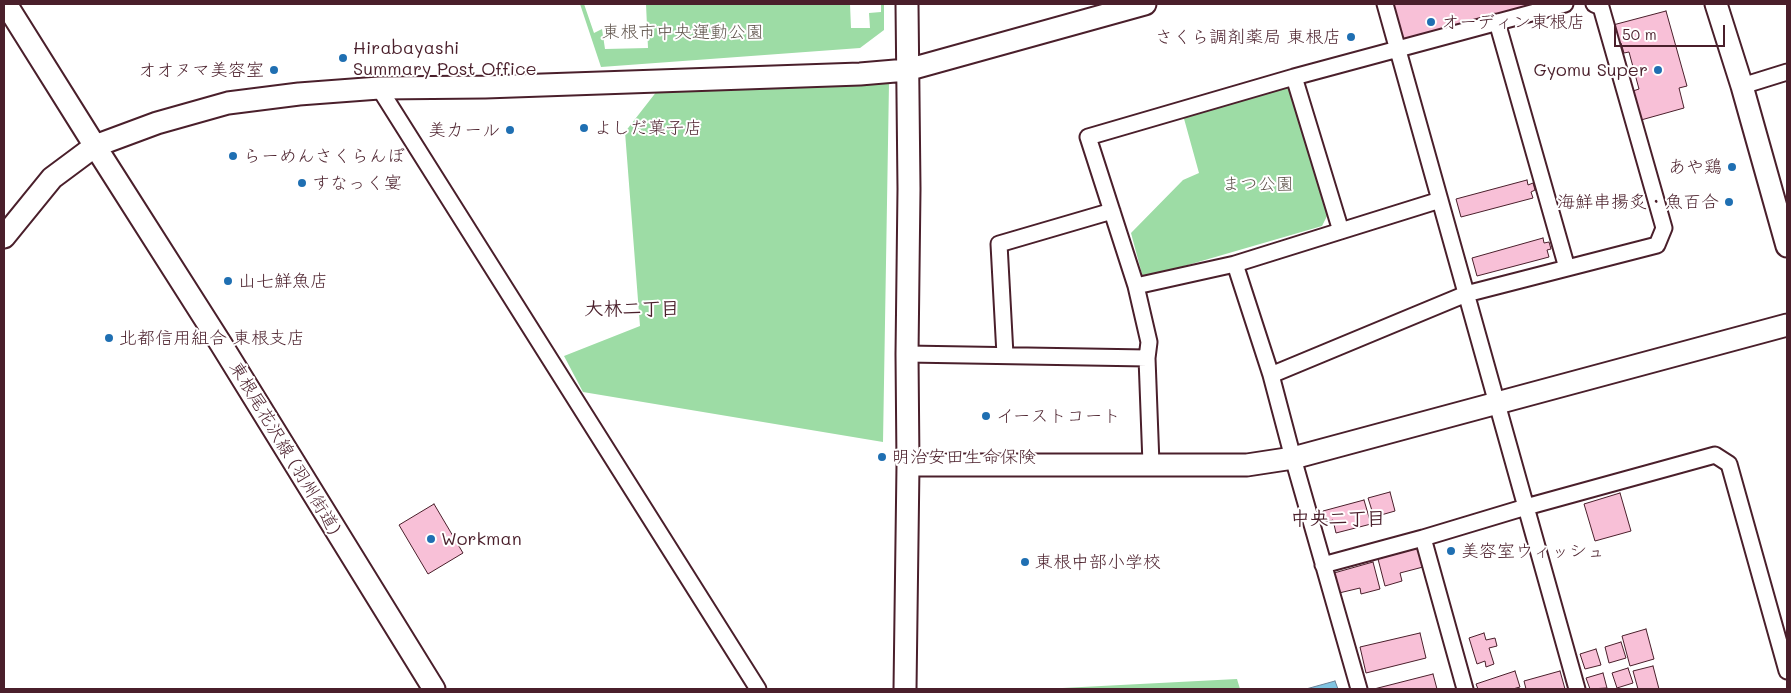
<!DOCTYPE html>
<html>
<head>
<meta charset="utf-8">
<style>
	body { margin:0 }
	#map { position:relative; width:1791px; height:693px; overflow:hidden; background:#fff; font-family:Mali,sans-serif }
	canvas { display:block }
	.frame { position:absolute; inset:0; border:5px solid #4a1f2b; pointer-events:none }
	.scale { position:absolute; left:1614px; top:25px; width:111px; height:22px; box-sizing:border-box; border:2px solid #4a1f2b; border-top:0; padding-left:6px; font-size:15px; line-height:18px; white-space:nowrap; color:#4a1f2b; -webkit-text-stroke:4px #fff; paint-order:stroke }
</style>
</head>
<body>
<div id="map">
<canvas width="1791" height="693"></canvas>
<div class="frame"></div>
<div class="scale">50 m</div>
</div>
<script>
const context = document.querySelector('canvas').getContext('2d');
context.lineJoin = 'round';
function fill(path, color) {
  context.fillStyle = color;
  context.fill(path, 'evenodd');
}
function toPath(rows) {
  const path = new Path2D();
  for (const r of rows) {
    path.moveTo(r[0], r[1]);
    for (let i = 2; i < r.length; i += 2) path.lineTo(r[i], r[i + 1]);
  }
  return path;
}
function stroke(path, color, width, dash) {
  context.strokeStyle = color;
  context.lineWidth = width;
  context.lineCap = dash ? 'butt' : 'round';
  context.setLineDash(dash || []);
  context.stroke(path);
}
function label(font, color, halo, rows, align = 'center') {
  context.font = font + ' Mali,"Klee One",sans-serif';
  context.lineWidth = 4;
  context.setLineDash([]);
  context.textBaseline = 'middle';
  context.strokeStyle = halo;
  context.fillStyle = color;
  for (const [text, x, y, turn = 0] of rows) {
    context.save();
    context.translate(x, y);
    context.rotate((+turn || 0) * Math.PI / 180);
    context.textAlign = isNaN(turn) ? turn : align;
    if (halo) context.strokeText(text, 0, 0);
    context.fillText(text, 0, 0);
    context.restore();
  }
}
fill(toPath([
	[580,4,584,4,594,33,602,29,605,49,648,48,646,4,850,4,851,28,870,28,869,13,881,12,881,4,884,4,884,30,860,48,601,67],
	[889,83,883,442,583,392,564,356,640,326,625,132,657,91],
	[1289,84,1328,214,1322,226,1143,278,1131,233,1183,180,1199,173,1183,115],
	[1237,679,1240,689,1043,689]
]), '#9ddca5');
const water = toPath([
	[1335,681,1338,689,1306,689,1335,681]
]);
fill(water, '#80c4e1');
stroke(water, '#6a8298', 1);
const building = toPath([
	[1391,4,1531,4,1532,5,1401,40,1391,4],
	[1666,11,1687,86,1679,88,1684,108,1641,120,1633,91,1639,89,1629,52,1624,53,1621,43,1618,44,1613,25,1666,11],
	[1527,180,1528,185,1533,183,1535,190,1531,192,1533,198,1461,217,1456,199,1527,180],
	[1543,238,1544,243,1549,242,1551,249,1547,250,1549,257,1477,276,1472,258,1543,238],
	[1390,492,1395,511,1374,517,1368,498,1390,492],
	[1620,493,1631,531,1595,541,1584,504,1620,493],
	[1364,500,1371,524,1336,533,1333,520,1326,522,1323,511,1364,500],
	[434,504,463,553,428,574,399,525,434,504],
	[1418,548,1423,567,1400,573,1402,581,1385,586,1378,559,1418,548],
	[1373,562,1380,589,1361,594,1360,588,1339,593,1334,573,1373,562],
	[1646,629,1654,659,1630,666,1622,636,1646,629],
	[1420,633,1426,658,1366,673,1360,647,1420,633],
	[1484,633,1486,640,1495,638,1497,646,1489,648,1494,664,1486,667,1485,661,1477,664,1469,638,1484,633],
	[1621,642,1626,658,1609,663,1605,647,1621,642],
	[1596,649,1601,665,1585,669,1580,654,1596,649],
	[1653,666,1659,689,1638,689,1633,671,1653,666],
	[1628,668,1633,683,1617,688,1612,673,1628,668],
	[1515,671,1520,687,1513,689,1478,689,1476,684,1515,671],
	[1560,671,1565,689,1526,689,1524,681,1560,671],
	[1603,673,1607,688,1590,689,1586,678,1603,673],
	[1433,674,1437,689,1374,689,1433,674]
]);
fill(building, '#f8c0d7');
stroke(building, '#4a1f2b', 1);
const street = toPath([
	[1385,4,1577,689],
	[1497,22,1567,268],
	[1294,77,1565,4],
	[1742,86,1787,72],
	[379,88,758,689],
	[1235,264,1136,286,1088,137,1294,77,1341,231],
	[1136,286,1149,342,1147,358],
	[907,354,1147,358,1151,464],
	[1005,355,999,244,1112,211],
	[1271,375,1235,264,1440,200],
	[1423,538,1526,507,1715,455,1729,464,1787,671],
	[1323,565,1423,538,1465,689],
	[1359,689,1293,458,1271,375,1466,294,1657,245,1664,228,1601,7,1594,4]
]);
const secondary = toPath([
	[6,4,95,146,221,344,434,689],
	[1716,4,1742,86,1787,246],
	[4,237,52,178,95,146,157,123,228,103,299,94,379,88,485,87,860,74,907,70,1145,4],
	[908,465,1247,465,1293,458,1787,325],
	[905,689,908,465,907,354,909,189,907,4]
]);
stroke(street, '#4a1f2b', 19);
stroke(secondary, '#4a1f2b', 25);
stroke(street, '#fff', 15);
stroke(secondary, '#fff', 21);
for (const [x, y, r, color] of [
	[1431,22,5,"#1f6fb2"],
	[1351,37,5,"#1f6fb2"],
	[343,58,5,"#1f6fb2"],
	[274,70,5,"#1f6fb2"],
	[1658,70,5,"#1f6fb2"],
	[584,128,5,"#1f6fb2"],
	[510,130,5,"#1f6fb2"],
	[233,156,5,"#1f6fb2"],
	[1732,167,5,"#1f6fb2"],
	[302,183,5,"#1f6fb2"],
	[1729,202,5,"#1f6fb2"],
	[228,281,5,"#1f6fb2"],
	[109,338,5,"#1f6fb2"],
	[986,416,5,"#1f6fb2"],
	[882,457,5,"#1f6fb2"],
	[431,539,5,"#1f6fb2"],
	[1451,551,5,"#1f6fb2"],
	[1025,562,5,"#1f6fb2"]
]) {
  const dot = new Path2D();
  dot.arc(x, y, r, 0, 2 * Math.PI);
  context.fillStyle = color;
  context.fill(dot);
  stroke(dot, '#fff', 2);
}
label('18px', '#4a1f2b', '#fff', [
	["オーディン東根店",1441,22],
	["さくら調剤薬局 東根店",1341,37,"right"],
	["Hirabayashi",353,48],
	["Summary Post Office",353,69],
	["オオヌマ美容室",264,70,"right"],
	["Gyomu Super",1648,70,"right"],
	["よしだ菓子店",594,128],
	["美カール",500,130,"right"],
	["らーめんさくらんぼ",243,156],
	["あや鶏",1722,167,"right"],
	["すなっく宴",312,183],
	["海鮮串揚炙・魚百合",1719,202,"right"],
	["山七鮮魚店",238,281],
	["北都信用組合 東根支店",119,338],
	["イーストコート",996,416],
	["明治安田生命保険",892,457],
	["Workman",441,539],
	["美容室ウィッシュ",1461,551],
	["東根中部小学校",1035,562]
], 'left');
label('18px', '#635850', '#fff', [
	["東根市中央運動公園",683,32],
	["まつ公園",1258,184]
]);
label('18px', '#4a1f2b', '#fff', [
	["東根尾花沢線 (羽州街道)",285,448,59]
]);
label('bold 19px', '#4a1f2b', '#fff', [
	["大林二丁目",632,309],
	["中央二丁目",1338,519]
]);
</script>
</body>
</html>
